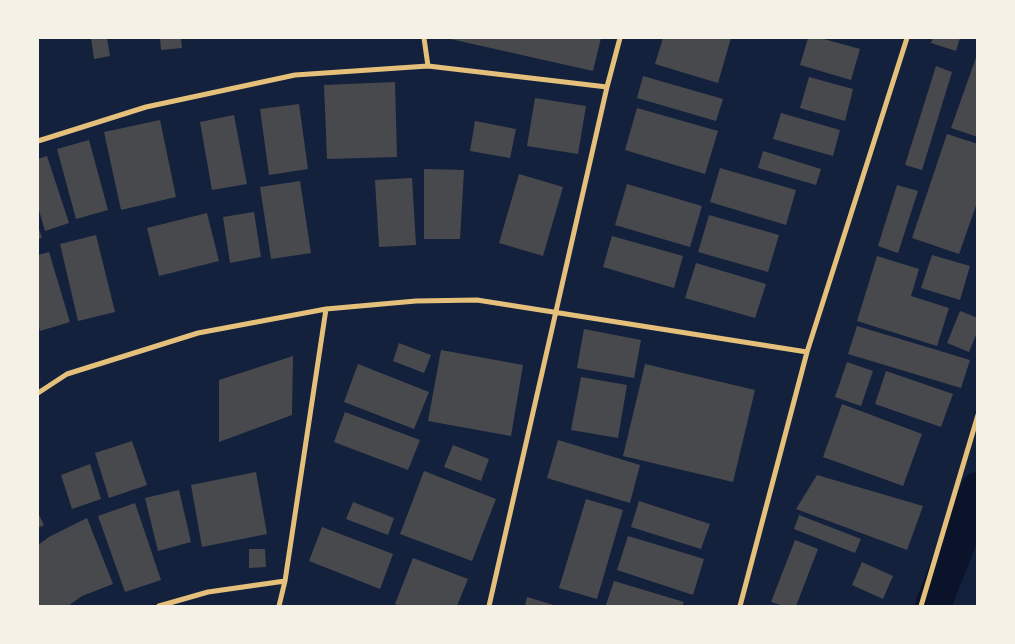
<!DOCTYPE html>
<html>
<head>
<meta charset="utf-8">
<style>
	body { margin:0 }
	#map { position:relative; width:1015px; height:644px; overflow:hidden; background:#14213d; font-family:"Alegreya Sans",sans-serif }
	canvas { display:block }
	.frame { position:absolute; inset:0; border:39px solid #f6f1e7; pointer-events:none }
</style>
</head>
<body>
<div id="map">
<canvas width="1015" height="644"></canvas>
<div class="frame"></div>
</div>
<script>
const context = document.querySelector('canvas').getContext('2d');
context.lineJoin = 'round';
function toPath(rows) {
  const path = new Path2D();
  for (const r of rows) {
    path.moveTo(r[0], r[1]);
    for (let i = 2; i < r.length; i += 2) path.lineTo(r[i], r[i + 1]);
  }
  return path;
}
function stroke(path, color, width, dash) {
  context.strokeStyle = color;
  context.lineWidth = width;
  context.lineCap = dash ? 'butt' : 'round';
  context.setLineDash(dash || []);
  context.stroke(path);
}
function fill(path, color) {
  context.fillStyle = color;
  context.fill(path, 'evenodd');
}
stroke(toPath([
	[933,606,978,490]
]), '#0b132b', 36);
fill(toPath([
	[91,38,107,38,110,56,94,59],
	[160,38,181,38,182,48,161,50],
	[446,38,601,38,593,71],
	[663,38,731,38,718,83,655,64],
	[808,38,820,38,860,49,851,80,800,65],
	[933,38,960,38,956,51,931,43],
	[978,52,978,137,951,128],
	[936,66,952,72,922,170,905,165],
	[643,76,723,99,716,121,637,98],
	[809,77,853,89,845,121,800,108],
	[395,82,397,157,327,159,324,85],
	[535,98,586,106,578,154,527,146],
	[299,104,308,169,269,175,260,109],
	[637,108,718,131,705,174,625,150],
	[781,113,840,130,833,156,773,139],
	[234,115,247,184,212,190,200,122],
	[160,120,176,197,121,210,104,132],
	[475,121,516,129,510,158,470,151],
	[947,134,978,144,978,200,959,254,912,238],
	[89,140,108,210,76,219,57,149],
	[763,151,821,169,816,185,758,168],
	[47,156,69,223,45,231,38,207,38,159],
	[720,168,796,190,786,225,710,202],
	[424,169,464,170,460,239,424,239],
	[519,174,563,187,543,256,499,243],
	[412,178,416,245,379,247,375,180],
	[300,181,311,253,271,259,260,187],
	[627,184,702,206,690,247,615,225],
	[897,185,918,191,898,253,878,246],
	[254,212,261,257,230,263,223,217],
	[207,213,219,261,159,276,147,228],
	[709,215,779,235,768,272,698,252],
	[38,226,42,238,38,239],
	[96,235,115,312,78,321,60,244],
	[612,236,683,256,674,288,603,267],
	[49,252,70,322,40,331,38,321,38,255],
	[932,255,970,266,960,300,921,288],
	[877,256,919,269,911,296,949,308,937,346,857,321],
	[696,263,766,284,755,318,685,298],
	[960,311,978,318,978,330,969,352,947,343],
	[857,326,970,360,961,388,848,354],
	[584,329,641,340,634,378,577,368],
	[399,343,431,355,424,373,393,361],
	[441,350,523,365,511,436,428,421],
	[293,356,292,415,219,442,219,380],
	[847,362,873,371,861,406,835,397],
	[358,364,429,392,414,429,344,402],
	[645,364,755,390,733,482,623,456],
	[886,371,953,394,941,427,875,404],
	[581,377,627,385,618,438,571,430],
	[842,404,922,434,903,486,823,457],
	[345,412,420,440,408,470,334,442],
	[558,440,640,465,630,503,547,478],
	[132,441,147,485,109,498,95,453],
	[453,445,489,459,481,481,444,467],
	[90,464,101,499,72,509,61,475],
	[424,471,496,499,472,561,400,534],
	[256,472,267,534,202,547,191,485],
	[817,475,923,506,907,550,796,509],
	[179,490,191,542,158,551,145,498],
	[586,499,623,510,597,599,559,588],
	[639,501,710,524,701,549,631,527],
	[353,502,394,518,388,535,346,519],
	[135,503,161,580,125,592,98,516],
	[38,513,44,525,38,528],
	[799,515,861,539,855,553,794,529],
	[87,518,113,584,82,596,68,606,38,606,38,545,49,537],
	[322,527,393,554,380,589,309,561],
	[628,536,704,559,693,595,617,570],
	[795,540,818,549,796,606,784,606,771,602],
	[249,549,265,549,266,567,249,568],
	[413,558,468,579,457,606,400,606,395,604],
	[862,562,893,576,883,599,852,585],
	[614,581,684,602,682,606,606,605],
	[527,597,557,606,525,606]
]), '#48494c');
stroke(toPath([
	[977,606,978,605]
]), '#e5c07b', 3);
stroke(toPath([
	[424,38,428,66],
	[38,141,146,107,295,75,428,66,607,87],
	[38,393,67,374,198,333,326,309,416,301,477,300,807,352],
	[159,606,208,592,285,581],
	[279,606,285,581,326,309],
	[489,606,607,87,620,38],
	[740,606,807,352,907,38],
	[921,606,978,415]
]), '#e5c07b', 5);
</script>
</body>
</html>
